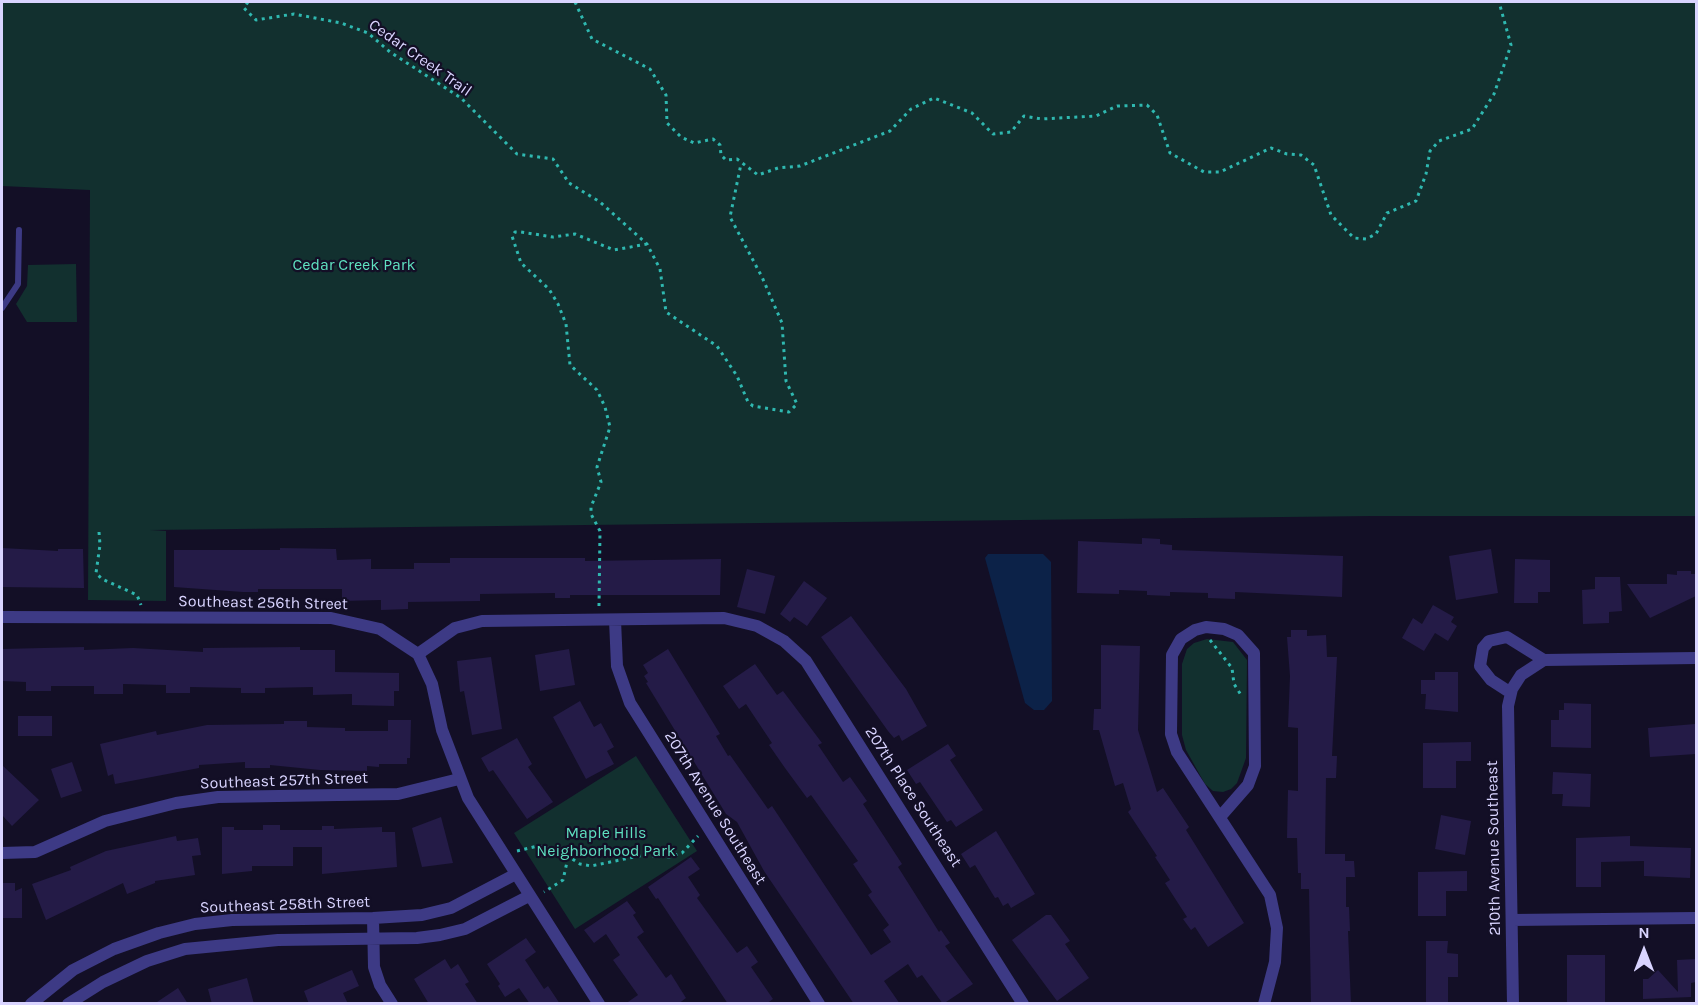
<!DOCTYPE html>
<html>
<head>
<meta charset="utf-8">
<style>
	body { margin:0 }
	#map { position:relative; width:1698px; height:1005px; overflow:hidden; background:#130f26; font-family:Karla,sans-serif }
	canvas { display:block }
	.frame { position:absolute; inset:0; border:3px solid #d9d4ff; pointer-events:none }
	.north { position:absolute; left:1614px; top:921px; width:60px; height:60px; -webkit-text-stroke:4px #130f26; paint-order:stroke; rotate:0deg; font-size:16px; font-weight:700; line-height:24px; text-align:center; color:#d9d4ff }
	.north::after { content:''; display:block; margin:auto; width:21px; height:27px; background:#d9d4ff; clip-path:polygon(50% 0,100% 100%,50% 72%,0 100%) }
</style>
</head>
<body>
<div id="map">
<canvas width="1698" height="1005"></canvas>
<div class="frame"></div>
<div class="north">N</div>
</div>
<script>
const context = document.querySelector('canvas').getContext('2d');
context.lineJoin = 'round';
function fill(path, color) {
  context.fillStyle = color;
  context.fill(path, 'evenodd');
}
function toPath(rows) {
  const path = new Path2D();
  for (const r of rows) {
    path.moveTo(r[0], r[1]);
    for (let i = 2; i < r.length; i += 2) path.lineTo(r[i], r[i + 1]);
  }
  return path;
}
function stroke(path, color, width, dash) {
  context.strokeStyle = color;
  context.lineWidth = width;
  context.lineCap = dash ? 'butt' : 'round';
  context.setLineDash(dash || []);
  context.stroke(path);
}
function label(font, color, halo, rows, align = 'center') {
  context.font = font + ' Karla,sans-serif';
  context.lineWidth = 4.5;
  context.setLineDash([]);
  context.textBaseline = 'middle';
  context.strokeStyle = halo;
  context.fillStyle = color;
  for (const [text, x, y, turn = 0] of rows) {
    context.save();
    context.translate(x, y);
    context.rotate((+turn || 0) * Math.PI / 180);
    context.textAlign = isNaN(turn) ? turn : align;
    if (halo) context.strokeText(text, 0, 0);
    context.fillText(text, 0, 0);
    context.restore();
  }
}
fill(toPath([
	[2,2,1696,2,1696,516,1371,516,150,530,166,531,166,601,88,600,90,190,2,186],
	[76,264,77,322,27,322,16,304,27,286,28,265],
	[1207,639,1233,642,1247,660,1246,758,1237,783,1231,789,1223,792,1213,791,1205,784,1186,750,1182,735,1182,664,1187,649,1194,643],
	[636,756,697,851,575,929,514,833]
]), '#12302f');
fill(toPath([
	[988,554,1043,554,1051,562,1052,701,1044,710,1034,710,1025,703,985,558]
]), '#0c2248');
fill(toPath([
	[1142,538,1160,539,1160,544,1172,545,1172,550,1343,556,1342,597,1235,592,1235,599,1208,598,1208,593,1170,592,1170,596,1147,595,1147,591,1119,590,1119,594,1077,593,1078,541,1142,544],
	[2,548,58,551,58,549,83,549,84,588,2,587],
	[280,548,336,549,337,560,371,559,371,569,414,569,414,563,450,563,450,558,585,558,585,561,721,559,720,595,570,595,570,598,555,598,555,593,480,594,480,601,408,602,408,609,381,610,381,600,342,601,342,589,258,589,258,592,243,592,174,587,174,550,280,550],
	[1491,549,1498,593,1456,600,1449,556],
	[1515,559,1550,560,1550,592,1538,592,1538,603,1514,603],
	[747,569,775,576,765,614,737,607],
	[1677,571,1691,571,1691,574,1696,574,1696,596,1650,618,1627,584,1667,584,1667,574,1677,575],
	[1595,577,1620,577,1622,611,1609,612,1609,623,1583,624,1582,590,1595,589],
	[804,581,827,598,807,626,794,617,790,622,780,614],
	[1433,605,1454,617,1451,622,1457,626,1448,641,1435,633,1424,651,1402,638,1413,618,1422,624],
	[851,616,906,689,927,726,902,741,899,735,894,738,888,731,821,637],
	[1291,630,1307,630,1307,636,1326,635,1327,657,1337,657,1332,756,1337,756,1336,778,1326,778,1325,854,1345,854,1345,861,1354,861,1355,877,1346,877,1346,907,1349,907,1350,931,1348,931,1351,1004,1311,1004,1309,889,1301,889,1301,873,1298,873,1297,838,1287,838,1288,790,1298,791,1298,728,1288,727,1290,676,1287,637,1291,637],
	[1101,645,1140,646,1138,730,1157,792,1163,788,1189,827,1186,830,1244,923,1208,947,1195,927,1191,930,1183,919,1187,917,1165,883,1170,880,1155,857,1157,856,1128,812,1131,809,1123,783,1115,786,1099,730,1093,730,1094,709,1101,709],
	[84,647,84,650,133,648,203,652,203,648,300,647,300,650,335,650,335,672,399,673,399,691,394,691,394,706,352,705,352,694,313,695,313,687,265,688,265,693,241,693,241,688,190,687,190,693,166,693,166,685,123,684,123,694,94,694,94,686,51,686,51,691,26,691,26,682,2,681,2,649],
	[569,649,575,685,540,691,535,655],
	[668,649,720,734,716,736,728,756,730,755,768,809,772,806,871,955,891,942,883,930,889,925,868,895,872,892,853,864,858,861,811,795,807,798,785,768,769,745,772,743,746,704,739,709,723,686,755,664,777,695,783,691,822,743,818,745,843,782,850,777,867,801,863,804,902,864,898,867,939,932,941,930,950,943,945,946,973,984,943,1004,922,975,917,978,908,964,884,981,900,1004,854,1004,764,871,737,822,726,814,646,683,648,682,644,676,648,673,643,665],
	[491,657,502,729,472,735,464,691,460,692,457,661],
	[1435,672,1458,672,1458,712,1425,709,1426,694,1421,694,1421,680,1435,680],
	[580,701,594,727,601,723,614,747,607,751,614,764,586,779,553,717],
	[1564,703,1591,704,1591,748,1551,747,1551,720,1559,720,1559,710,1564,710],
	[18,716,52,716,52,736,18,736],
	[388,720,411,720,410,758,407,758,407,764,379,764,379,767,367,766,367,771,320,770,270,765,270,768,245,768,245,762,199,765,199,768,115,784,113,774,108,776,100,744,156,731,157,735,207,725,284,724,284,721,307,721,307,727,345,728,345,731,388,731],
	[1695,724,1696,754,1650,757,1648,728],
	[517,738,532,764,528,767,553,802,527,819,493,770,489,772,481,758],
	[1471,742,1471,761,1456,761,1456,788,1423,788,1423,743],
	[948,744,956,756,950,760,983,810,956,827,951,820,947,822,920,782,916,784,907,770],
	[72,762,82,791,61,798,51,769],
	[2,765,39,800,12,826,2,815],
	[1553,772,1591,774,1590,807,1562,806,1563,794,1552,794],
	[1441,815,1471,821,1465,855,1435,849],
	[441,817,453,863,422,867,412,828],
	[263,825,280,825,280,830,322,830,322,826,334,826,334,829,382,827,382,832,395,832,397,867,322,874,322,847,293,847,293,866,252,866,252,871,222,874,222,827,234,827,234,830,263,830],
	[996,831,1035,894,1011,908,1008,903,1003,906,998,897,995,898,975,865,970,868,961,854],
	[176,836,177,841,198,838,201,855,192,856,195,875,155,881,155,883,127,894,123,883,46,920,32,884,71,870,70,867,106,851],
	[1630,836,1630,846,1691,848,1690,878,1644,876,1644,861,1601,862,1601,887,1576,887,1576,838],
	[691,857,700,869,688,877,700,895,697,898,737,953,747,946,758,962,751,967,773,999,766,1004,728,1004,658,898,656,899,648,887],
	[1467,871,1467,891,1446,891,1446,916,1418,916,1418,872],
	[2,883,15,883,15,891,22,888,22,918,2,918],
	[627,901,636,913,633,915,644,932,637,937,666,978,671,974,686,998,678,1004,625,1004,638,995,613,960,620,955,606,934,594,943,584,930],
	[1046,915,1051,915,1070,941,1065,944,1089,978,1057,1001,1012,940],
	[526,938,536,952,525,960,544,989,548,986,560,1004,530,1004,519,988,505,997,498,986,500,984,487,964],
	[1426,941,1448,941,1447,953,1458,954,1458,977,1448,977,1448,1004,1426,1004],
	[1567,955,1605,955,1605,1004,1567,1004],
	[445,959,451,969,458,964,469,982,465,984,478,1004,429,1004,414,979],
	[1696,959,1696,982,1691,983,1691,997,1643,999,1643,979,1648,979,1658,970,1678,992,1677,960],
	[352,970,359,986,343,993,348,1004,309,1004,304,991],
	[247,978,254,1004,212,1004,208,989],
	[178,988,188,1004,154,1004]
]), '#241b47');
stroke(toPath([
	[248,2,244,8,256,20,294,14,341,23,368,33,390,52,461,98,517,154,553,159,569,183,600,202,647,244,660,269,666,312,717,346,737,376,748,402,753,406,789,412,797,404,786,381,782,323,762,277,730,217,741,164],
	[575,2,592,39,650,69,666,95,667,123,681,137,694,143,713,139,720,145,721,155,726,160,737,159,758,175,778,168,800,166,890,131,911,109,934,98,972,113,993,134,1011,132,1024,116,1042,119,1096,116,1117,106,1147,105,1157,115,1170,153,1204,172,1220,172,1271,148,1287,154,1301,155,1314,165,1331,215,1354,238,1366,239,1376,234,1387,213,1416,201,1426,174,1430,151,1439,141,1472,129,1494,94,1511,45,1499,2],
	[99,532,100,545,96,573,102,579,137,595,141,605],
	[599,606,600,531,591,514,591,507,601,482,597,467,610,427,605,407,597,390,570,365,566,324,558,304,549,289,521,263,512,236,515,232,521,232,553,237,575,234,614,250,647,244],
	[1210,640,1232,668,1234,684,1241,695],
	[517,851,538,846,560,851,567,862,563,880,544,892],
	[560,851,580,864,591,866,644,855,669,857,682,853,698,836]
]), '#2fb8b0', 3, [3, 4.5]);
stroke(toPath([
	[2,308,18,284,19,230]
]), '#3d3a85', 6);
stroke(toPath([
	[2,617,331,618,380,629,418,654],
	[615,620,617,666,630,703,819,1004],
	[418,654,455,628,482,621,724,618,757,626,784,641,806,661,1023,1004],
	[418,654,432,684,442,730,468,798,599,1004],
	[1511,693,1491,680,1480,666,1483,648,1489,641,1507,637,1544,660],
	[1220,817,1248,785,1255,766,1254,653,1238,635,1224,629,1206,627,1195,630,1181,639,1172,655,1171,734,1177,752,1270,895,1277,928,1275,962,1264,1004],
	[2,853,35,852,105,821,176,803,218,797,398,794,459,779],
	[373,918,374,967,380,985,392,1004],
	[1512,920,1696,918],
	[31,1004,73,970,114,949,159,933,195,924,232,920,373,918,422,915,451,908,516,874],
	[68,1004,103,982,147,961,185,949,278,940,417,938,440,935,465,929,529,896],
	[1513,1004,1508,706,1512,689,1521,675,1544,660,1696,658]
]), '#3d3a85', 12);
label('16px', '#d9d4ff', '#130f26', [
	["Cedar Creek Trail",420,58,35],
	["Southeast 256th Street",263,603,1],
	["Southeast 257th Street",284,781,-2],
	["207th Place Southeast",913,797,57],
	["207th Avenue Southeast",715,808,58],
	["210th Avenue Southeast",1494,848,-91],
	["Southeast 258th Street",285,905,-2]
]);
label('16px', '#5fe0c0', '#130f26', [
	["Cedar Creek Park",354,265],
	["Maple Hills",606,833],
	["Neighborhood Park",606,851]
]);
</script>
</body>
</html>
